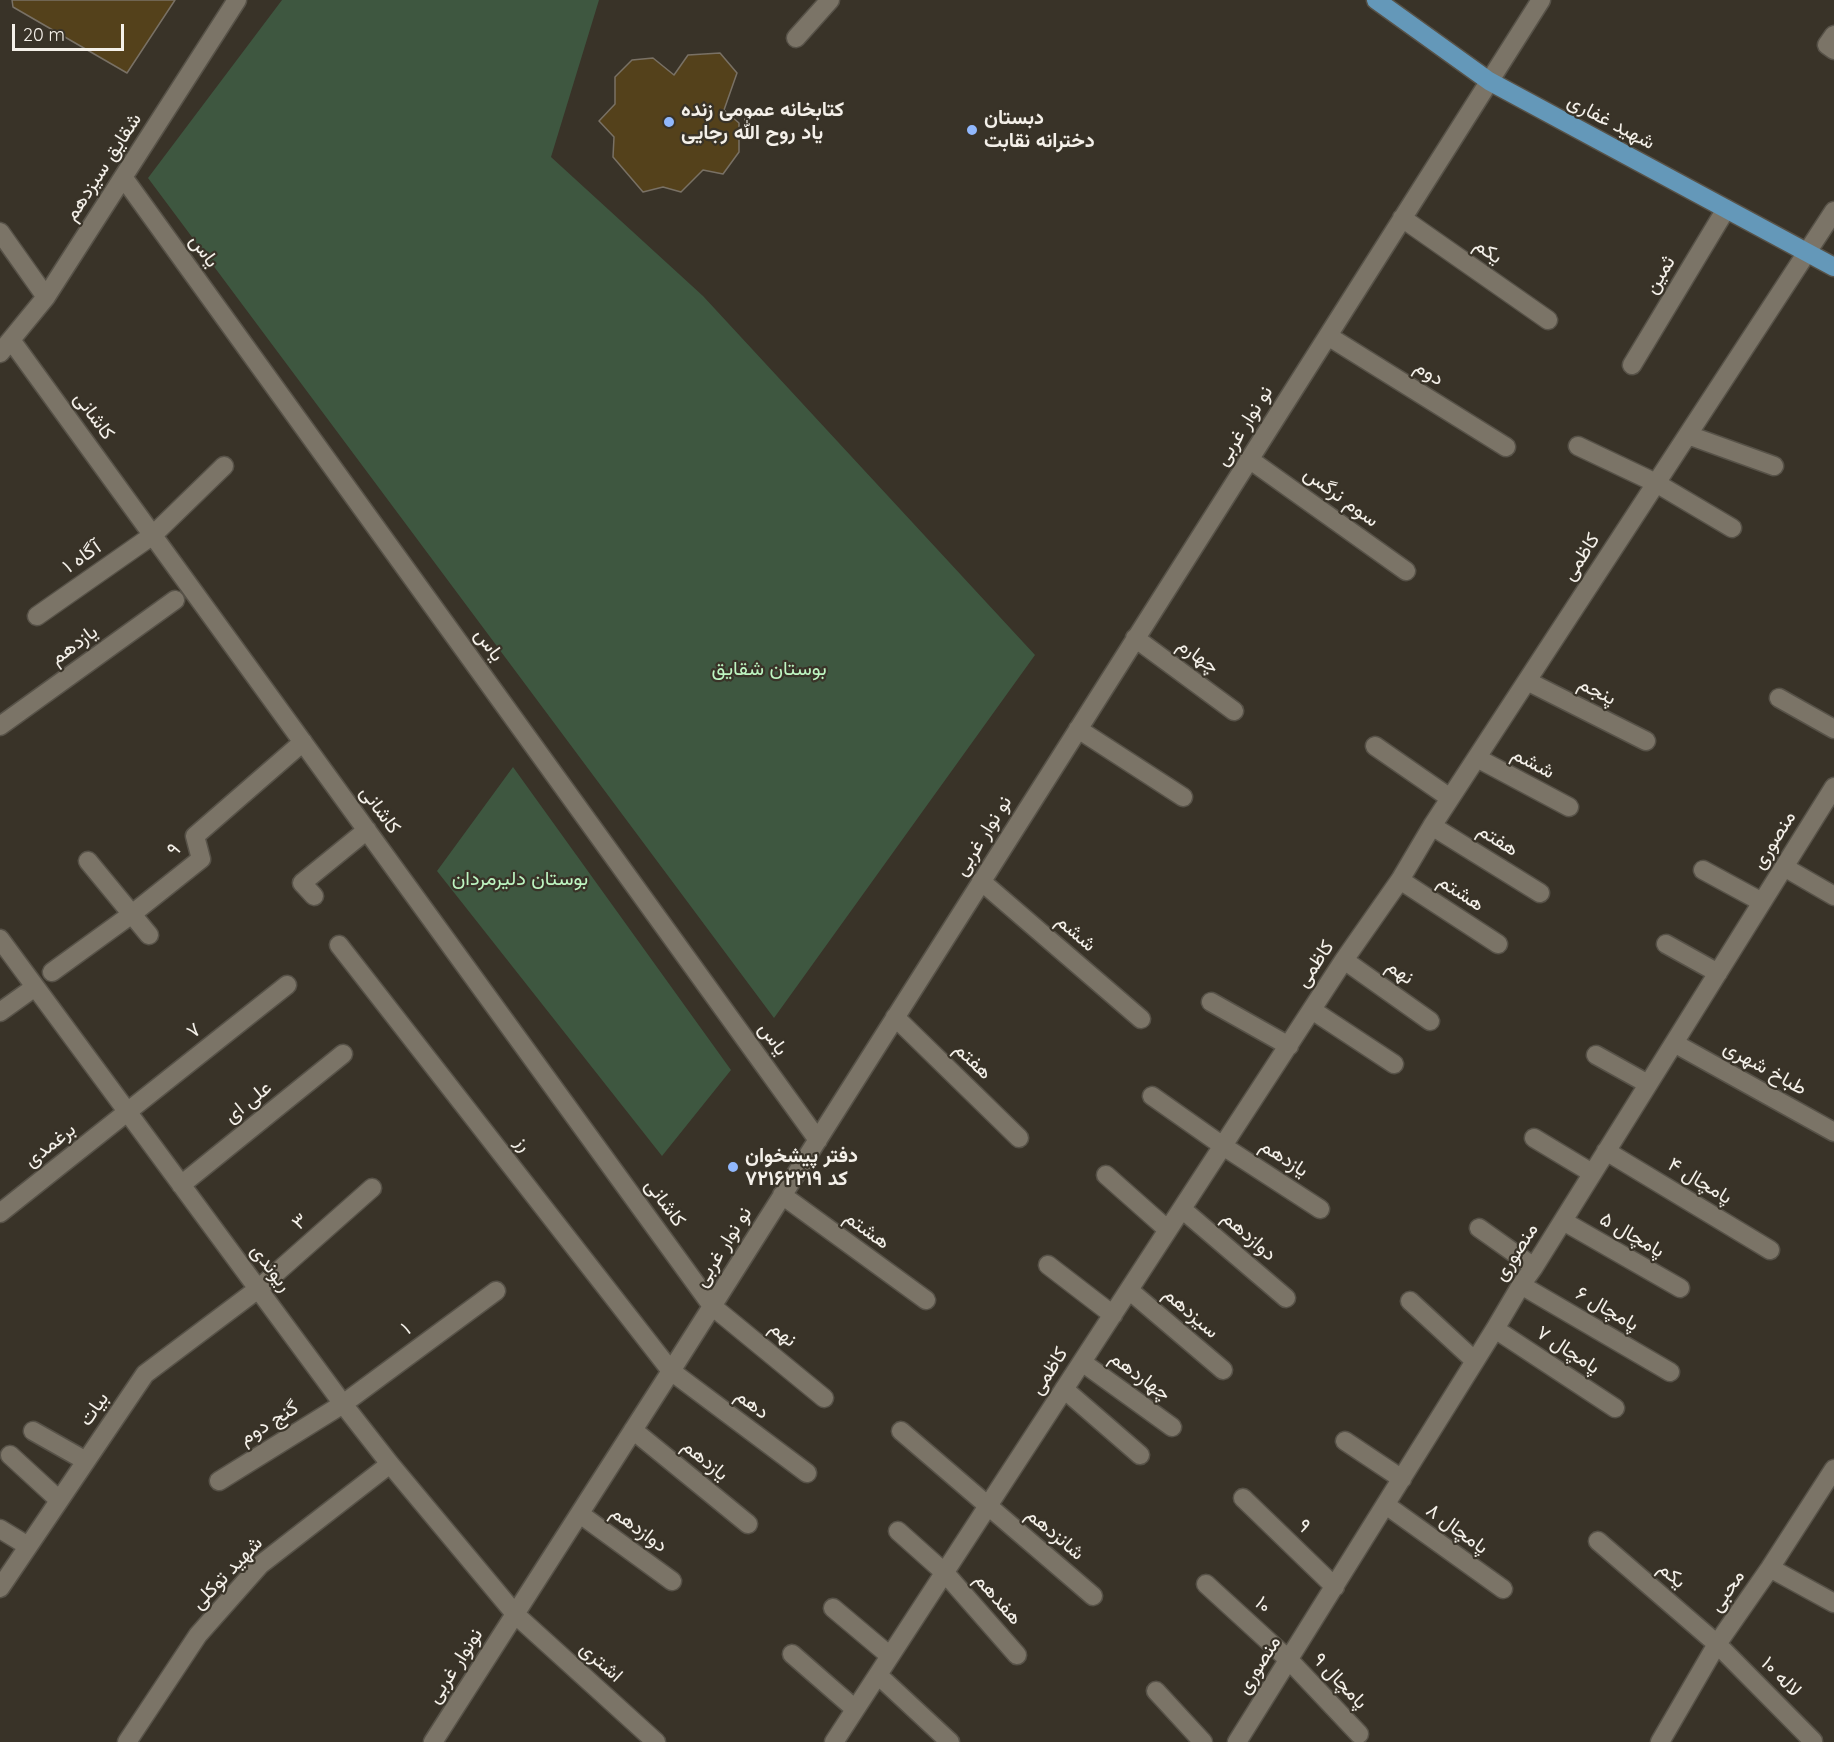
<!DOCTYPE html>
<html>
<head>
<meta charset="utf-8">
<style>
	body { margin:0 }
	#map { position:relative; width:1834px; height:1742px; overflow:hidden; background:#393328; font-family:Quicksand,sans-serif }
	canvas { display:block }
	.scale { position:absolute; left:12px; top:24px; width:112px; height:27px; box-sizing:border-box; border:3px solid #f4f0e9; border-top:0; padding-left:8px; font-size:18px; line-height:21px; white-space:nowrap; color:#f4f0e9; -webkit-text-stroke:4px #393328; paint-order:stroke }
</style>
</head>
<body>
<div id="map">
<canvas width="1834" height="1742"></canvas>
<div class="scale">20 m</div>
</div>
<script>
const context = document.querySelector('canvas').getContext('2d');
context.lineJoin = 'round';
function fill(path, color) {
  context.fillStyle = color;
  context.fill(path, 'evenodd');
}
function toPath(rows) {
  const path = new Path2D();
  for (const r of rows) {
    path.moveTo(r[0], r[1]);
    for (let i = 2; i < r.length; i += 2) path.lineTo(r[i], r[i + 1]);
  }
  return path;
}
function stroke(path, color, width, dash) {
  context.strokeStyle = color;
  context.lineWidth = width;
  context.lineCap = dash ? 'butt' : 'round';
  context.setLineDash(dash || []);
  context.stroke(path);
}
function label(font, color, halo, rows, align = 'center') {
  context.font = font + ' Quicksand,Vazirmatn,sans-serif';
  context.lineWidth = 4.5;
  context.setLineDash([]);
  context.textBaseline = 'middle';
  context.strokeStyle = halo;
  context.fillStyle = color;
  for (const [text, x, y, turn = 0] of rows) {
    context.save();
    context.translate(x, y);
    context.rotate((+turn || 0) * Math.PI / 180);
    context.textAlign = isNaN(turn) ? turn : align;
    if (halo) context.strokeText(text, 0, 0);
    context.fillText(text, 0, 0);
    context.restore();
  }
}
fill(toPath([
	[282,0,599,0,551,157,703,296,1035,655,774,1018,148,178],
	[513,767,731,1070,662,1156,437,871]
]), '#3e5740');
const building = toPath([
	[12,0,175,0,127,73,13,7,12,0],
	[720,53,737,73,724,110,739,123,739,152,723,174,703,170,681,192,663,187,643,192,613,157,614,137,599,121,615,104,615,77,632,60,653,58,674,75,688,55,720,53]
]);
fill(building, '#54411b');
stroke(building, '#797165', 1.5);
const minor = toPath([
	[1834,35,1827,45,1834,50],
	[796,38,830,0],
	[123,177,818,1140],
	[1402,218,1548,320],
	[0,232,46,297],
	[1328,336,1506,447],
	[11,340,712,1306,824,1398],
	[0,353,46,297,237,0],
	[1632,365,1726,209],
	[1688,435,1774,466],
	[1578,446,1656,483,1732,528],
	[1249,459,1406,571],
	[37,616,153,535,224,466],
	[1135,638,1234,711],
	[1527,681,1646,741],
	[1779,698,1834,729],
	[0,726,175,600],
	[1078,729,1183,797],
	[1375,746,1450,798],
	[1477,758,1569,807],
	[1432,826,1540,893],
	[88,861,149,935],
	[1784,867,1834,896],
	[1703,870,1762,902],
	[1400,880,1498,944],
	[981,881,1141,1019],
	[314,896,302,883,367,830],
	[0,939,343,1404,390,1464,516,1615,656,1742],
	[1666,944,1718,973],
	[339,945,671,1371,807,1473],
	[1344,960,1430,1021],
	[52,972,132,914,201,859,195,836,303,742],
	[1211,1002,1289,1046],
	[1312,1010,1394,1064],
	[0,1012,35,987],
	[895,1017,1019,1138],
	[1674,1043,1834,1132],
	[1596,1055,1648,1084],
	[1152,1096,1223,1146,1320,1209],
	[1534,1138,1592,1173],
	[1606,1151,1770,1250],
	[1106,1175,1168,1230],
	[181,1185,343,1054],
	[782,1195,926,1300],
	[1182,1209,1286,1298],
	[0,1213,287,985],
	[1563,1221,1680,1288],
	[1479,1228,1534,1267],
	[1048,1265,1113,1315],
	[1521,1285,1670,1372],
	[1129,1290,1223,1370],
	[1410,1301,1475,1361],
	[1495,1329,1615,1408],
	[1082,1362,1172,1427],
	[1064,1389,1140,1455],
	[633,1430,748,1524],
	[33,1431,86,1461],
	[901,1431,1093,1596],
	[1345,1441,1402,1479],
	[10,1455,59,1500],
	[219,1481,343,1404,496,1291],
	[1243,1498,1335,1587],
	[1386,1505,1503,1589],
	[580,1514,672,1581],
	[0,1529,28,1546],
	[898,1531,945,1573,1017,1655],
	[1598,1541,1717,1644,1813,1741],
	[1770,1568,1834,1603],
	[1206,1584,1289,1660,1359,1734],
	[0,1588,145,1374,258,1289,372,1188],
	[833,1608,890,1656],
	[792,1654,855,1709],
	[878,1675,950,1742],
	[1156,1691,1203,1742],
	[127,1742,198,1635,260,1565,390,1464],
	[433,1742,671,1371,1541,0],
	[834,1742,1344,960,1400,880,1432,826,1834,211],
	[1237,1742,1495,1329,1521,1285,1534,1267,1834,787],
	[1660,1742,1717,1644,1770,1568,1834,1469]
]);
const major = toPath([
	[1376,0,1489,81,1834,267]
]);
stroke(minor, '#575248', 21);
stroke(major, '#575248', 21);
stroke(minor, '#7b7467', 18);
stroke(major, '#6498b9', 18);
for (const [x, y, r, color] of [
	[669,122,6,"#91b8fd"],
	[972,130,6,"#91b8fd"],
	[733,1167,6,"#91b8fd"]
]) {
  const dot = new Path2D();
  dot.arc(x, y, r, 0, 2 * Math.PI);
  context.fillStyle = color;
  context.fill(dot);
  stroke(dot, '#393328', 2);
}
label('bold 20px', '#f4f0e9', '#393328', [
	["کتابخانه عمومی زنده",681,110],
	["یاد روح الله رجایی",681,133],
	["دبستان",984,118],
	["دخترانه نقابت",984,141],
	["دفتر پیشخوان",745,1156],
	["کد ۷۲۱۶۲۲۱۹",745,1179]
], 'left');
label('20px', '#f4f0e9', '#393328', [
	["شهید غفاری",1611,122,28],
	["شقایق سیزدهم",103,167,-57],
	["یاس",204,251,54],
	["یکم",1488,251,35],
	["ثمین",1660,275,-59],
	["دوم",1429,373,32],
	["کاشانی",94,416,54],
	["نو نوار غربی",1244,426,-58],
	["سوم نرگس",1341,497,36],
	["آگاه ۱",82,557,-35],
	["کاظمی",1581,557,-57],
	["یازدهم",74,645,-36],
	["یاس",489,645,54],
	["چهارم",1198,656,36],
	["پنجم",1597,691,27],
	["ششم",1533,763,28],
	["کاشانی",380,810,54],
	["نو نوار غربی",983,836,-58],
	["هفتم",1498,840,32],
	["منصوری",1774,840,-58],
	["۹",174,850,-47],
	["هشتم",1461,893,33],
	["ششم",1076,933,41],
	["کاظمی",1315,964,-56],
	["نهم",1400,972,35],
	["۷",194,1031,-39],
	["یاس",773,1039,54],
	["هفتم",973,1061,44],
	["طباخ شهری",1765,1068,29],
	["علی ای",248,1102,-39],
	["رز",523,1144,52],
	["برغمدی",50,1145,-38],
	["یازدهم",1284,1158,33],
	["پامچال ۴",1700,1181,31],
	["کاشانی",665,1203,54],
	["۳",300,1222,-41],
	["هشتم",867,1230,36],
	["۵ پامچال",1632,1235,30],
	["دوازدهم",1249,1236,41],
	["نو نوار غربی",723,1247,-58],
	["منصوری",1516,1252,-57],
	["ریوندی",271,1268,53],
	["۶ پامچال",1607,1309,30],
	["سیزدهم",1191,1313,41],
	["۱",406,1329,-36],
	["نهم",783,1334,39],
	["۷ پامچال",1568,1350,33],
	["کاظمی",1049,1371,-57],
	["چهاردهم",1140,1376,36],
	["دهم",752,1404,37],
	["بیات",94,1409,-55],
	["گنج دوم",269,1423,-32],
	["یازدهم",705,1460,39],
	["۹",1304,1526,44],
	["دوازدهم",639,1529,36],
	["۸ پامچال",1457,1529,36],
	["شانزدهم",1055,1534,40],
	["شهید توکلی",227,1573,-46],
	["یکم",1672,1575,41],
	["محبی",1727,1591,-55],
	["هفدهم",998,1599,49],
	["۱۰",1263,1605,43],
	["اشتری",601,1662,42],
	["منصوری",1259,1665,-58],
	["نونوار غربی",455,1666,-57],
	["لاله ۱۰",1781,1677,45],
	["۹ پامچال",1340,1681,46]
]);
label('20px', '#bdf5c1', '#393328', [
	["بوستان شقایق",769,669],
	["بوستان دلیرمردان",520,879]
]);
</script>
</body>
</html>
